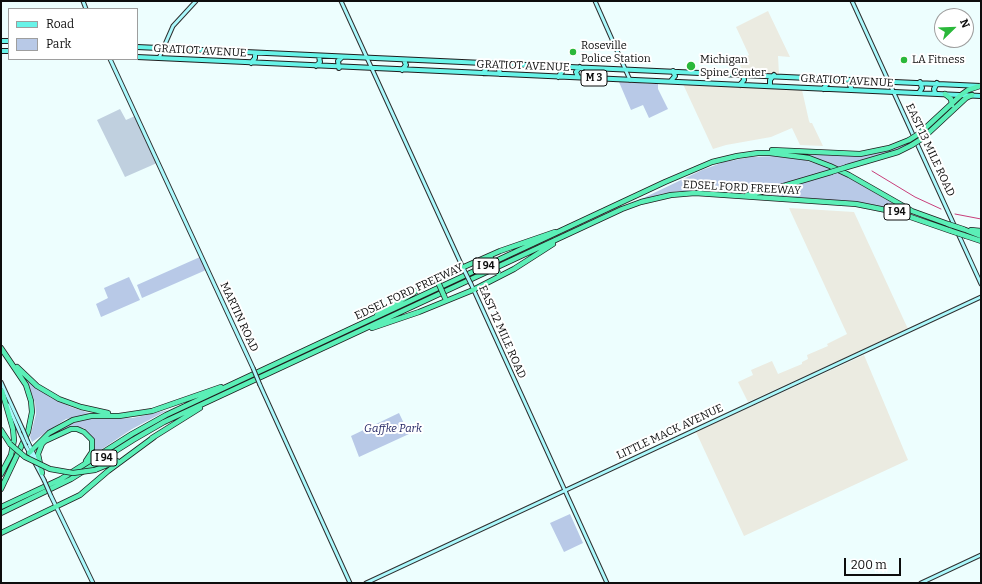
<!DOCTYPE html>
<html>
<head>
<meta charset="utf-8">
<style>
	body { margin:0 }
	#map { position:relative; width:982px; height:584px; overflow:hidden; background:#edfefe; font-family:Bitter,serif }
	canvas { display:block }
	.frame { position:absolute; inset:0; border:2px solid #0d0d0d; pointer-events:none }
	.legend { position:absolute; left:8px; top:8px; width:130px; height:52px; box-sizing:border-box; background:#fff; border:1px solid #9e9e9e; margin:0; padding:5px 7px; list-style:none; font-size:12px; color:#0d0d0d }
	.legend li { display:flex; align-items:center; gap:8px; height:20px }
	.legend b { width:20px; border:1px solid #9e9e9e }
	.north { position:absolute; left:934px; top:8px; width:40px; height:40px; box-sizing:border-box; background:#fff; border:1px solid #9e9e9e; border-radius:50%; rotate:67deg; font-size:11px; font-weight:700; line-height:16px; text-align:center; color:#0d0d0d }
	.north::after { content:''; display:block; margin:auto; width:14px; height:18px; background:#2ab83a; clip-path:polygon(50% 0,100% 100%,50% 72%,0 100%) }
	.scale { position:absolute; left:844px; top:558px; width:57px; height:18px; box-sizing:border-box; border:2px solid #0d0d0d; border-top:0; padding-left:5px; font-size:12px; line-height:14px; white-space:nowrap; color:#0d0d0d; -webkit-text-stroke:3px #fff; paint-order:stroke }
</style>
</head>
<body>
<div id="map">
<canvas width="982" height="584"></canvas>
<div class="frame"></div>
<ul class="legend">
<li><b style="height:5px;background:#68f3e8"></b>Road</li>
<li><b style="height:11px;background:#b8c9e7"></b>Park</li>
</ul>
<div class="north">N</div>
<div class="scale">200 m</div>
</div>
<script>
const context = document.querySelector('canvas').getContext('2d');
context.lineJoin = 'round';
function fill(path, color) {
  context.fillStyle = color;
  context.fill(path, 'evenodd');
}
function toPath(rows) {
  const path = new Path2D();
  for (const r of rows) {
    path.moveTo(r[0], r[1]);
    for (let i = 2; i < r.length; i += 2) path.lineTo(r[i], r[i + 1]);
  }
  return path;
}
function stroke(path, color, width, dash) {
  context.strokeStyle = color;
  context.lineWidth = width;
  context.lineCap = dash ? 'butt' : 'round';
  context.setLineDash(dash || []);
  context.stroke(path);
}
function label(font, color, halo, rows, align = 'center') {
  context.font = font + ' Bitter,serif';
  context.lineWidth = 4;
  context.setLineDash([]);
  context.textBaseline = 'middle';
  context.strokeStyle = halo;
  context.fillStyle = color;
  for (const [text, x, y, turn = 0] of rows) {
    context.save();
    context.translate(x, y);
    context.rotate((+turn || 0) * Math.PI / 180);
    context.textAlign = isNaN(turn) ? turn : align;
    if (halo) context.strokeText(text, 0, 0);
    context.fillText(text, 0, 0);
    context.restore();
  }
}
fill(toPath([
	[768,11,790,57,778,56,779,74,743,72,738,61,749,55,736,27],
	[683,84,802,90,809,121,810,123,812,123,823,146,800,145,792,128,771,137,726,145,713,149],
	[789,208,854,212,908,329,748,402,738,382,753,375,751,370,772,361,778,374,802,364,802,362,808,359,807,355,828,346,827,344,847,334],
	[864,355,908,460,744,536,696,432]
]), '#ebebe1');
fill(toPath([
	[619,82,658,84,658,89,668,109,649,118,643,105,631,110],
	[910,142,911,144,893,151,840,167,802,154,861,155,894,149],
	[774,156,801,159,833,169,773,188,755,191,679,191,661,194,635,202,702,170,724,162,751,157],
	[839,172,904,210,904,212,864,203,761,194],
	[200,257,206,270,142,298,137,285],
	[129,277,140,300,101,317,96,304,108,298,104,288],
	[27,380,51,398,71,407,92,414,66,419,32,442,30,437,36,414,35,403],
	[168,410,132,429,93,455,95,446,94,439,84,428,71,427,50,436,70,424,88,419,133,418],
	[399,413,409,434,359,457,351,436],
	[570,514,583,543,564,552,550,523]
]), '#b8c9e7');
fill(toPath([
	[120,109,126,120,135,116,157,163,125,177,97,120]
]), '#c0d0df');
stroke(toPath([
	[872,171,915,197,941,209],
	[955,214,981,219]
]), '#c83e7a', 1);
const secondary = toPath([
	[83,1,86,9],
	[341,1,463,268],
	[595,1,630,80],
	[852,1,981,284],
	[159,58,173,26,196,1],
	[110,59,253,368],
	[471,284,607,583],
	[1,382,23,430],
	[260,385,350,583],
	[8,405,21,435],
	[28,442,38,463],
	[26,446,44,480],
	[51,496,93,583],
	[366,583,981,297],
	[921,583,981,555]
]);
const primary = toPath([
	[1,41,9,41],
	[137,47,981,86],
	[1,51,9,51],
	[137,57,981,96],
	[251,63,255,58,255,53],
	[316,66,320,62,319,56],
	[339,68,338,61,342,57],
	[402,70,406,65,404,60],
	[483,73,487,68,486,63],
	[500,74,499,69,502,64],
	[558,77,562,72,561,66],
	[578,77,576,72,580,67],
	[671,81,675,76,673,71],
	[740,85,744,80,743,74],
	[770,86,770,80,774,75],
	[823,89,827,84,826,78],
	[852,90,850,85,854,79],
	[919,93,922,88,920,82],
	[935,93,934,89,937,83]
]);
const highway = toPath([
	[945,94,951,99,952,105],
	[920,133,961,95,968,90,980,86],
	[923,138,966,98,972,95],
	[772,150,860,154,889,148,909,140],
	[847,167,898,152,912,145],
	[747,195,770,190,831,172],
	[963,229,981,236],
	[971,230,981,231],
	[966,236,981,241],
	[377,315,421,288,466,266,500,251,555,232],
	[372,328,419,312,473,290,514,269,553,244],
	[1,348,26,385,31,401,32,412,28,432,1,489],
	[17,367,37,386,59,399,81,407,108,413],
	[1,430,10,444],
	[152,438,200,408],
	[29,453,49,433,73,420,91,416,119,416,152,411,221,387],
	[95,470,117,461],
	[42,473,38,454,42,444,45,441,71,429,77,429,84,432,92,440,92,452,86,461],
	[1,474,11,455,14,440,13,429,2,391],
	[1,507,61,479,132,434,166,415,665,182,712,162,737,156,758,153,770,153,809,158,830,166,849,175,912,211,948,224],
	[1,513,71,479,133,440,164,422,622,209,641,202,671,195,695,193,856,204,896,212,951,231],
	[1,533,80,495,108,471,154,437]
]);
stroke(secondary, '#2f2f2f', 5);
stroke(primary, '#1e1e1e', 6);
stroke(highway, '#1e1e1e', 6);
stroke(secondary, '#abf8fc', 3);
stroke(primary, '#68f3e8', 4);
stroke(highway, '#5befb7', 4.5);
const secondaryBridge = toPath([
	[464,270,471,284],
	[253,368,260,385],
	[23,430,28,442],
	[21,435,26,446],
	[44,480,51,496]
]);
const highwayBridge = toPath([
	[909,140,920,133],
	[912,145,923,138],
	[831,172,847,167],
	[948,224,963,229],
	[951,231,966,236],
	[491,258,498,273],
	[438,282,445,298],
	[10,444,25,457,50,469,73,473,95,470]
]);
stroke(secondaryBridge, '#2f2f2f', 5, []);
stroke(highwayBridge, '#1e1e1e', 6, []);
stroke(secondaryBridge, '#abf8fc', 3);
stroke(highwayBridge, '#5befb7', 4.5);
for (const [x, y, r, color] of [
	[573,52,4,"#2ab83a"],
	[904,60,4,"#2ab83a"],
	[691,66,5,"#2ab83a"]
]) {
  const dot = new Path2D();
  dot.arc(x, y, r, 0, 2 * Math.PI);
  context.fillStyle = color;
  context.fill(dot);
  stroke(dot, '#fff', 1.5);
}
for (const [x, y, w] of [
	[594,78,26],
	[897,212,26],
	[486,266,26],
	[104,458,26]
]) {
  const box = new Path2D();
  box.roundRect(x - w / 2, y - 8, w, 16, 3);
  context.fillStyle = '#fff';
  context.fill(box);
  stroke(box, '#0d0d0d', 1);
}
label('bold 10px', '#0d0d0d', null, [
	["M 3",594,78],
	["I 94",897,212],
	["I 94",486,266],
	["I 94",104,458]
]);
label('11px', '#0d0d0d', '#fff', [
	["Roseville",581,46],
	["Police Station",581,59],
	["Michigan",700,60],
	["Spine Center",700,73],
	["LA Fitness",912,60]
], 'left');
label('11px', '#0d0d0d', '#fff', [
	["GRATIOT AVENUE",200,51,3],
	["GRATIOT AVENUE",523,66,2],
	["GRATIOT AVENUE",847,81,3],
	["EAST 13 MILE ROAD",930,150,65],
	["EDSEL FORD FREEWAY",742,188,3],
	["EDSEL FORD FREEWAY",409,292,-25],
	["MARTIN ROAD",239,317,65],
	["EAST 12 MILE ROAD",502,332,66],
	["LITTLE MACK AVENUE",670,432,-25]
]);
label('italic 11px', '#202362', '#fff', [
	["Gaffke Park",393,429]
]);
</script>
</body>
</html>
